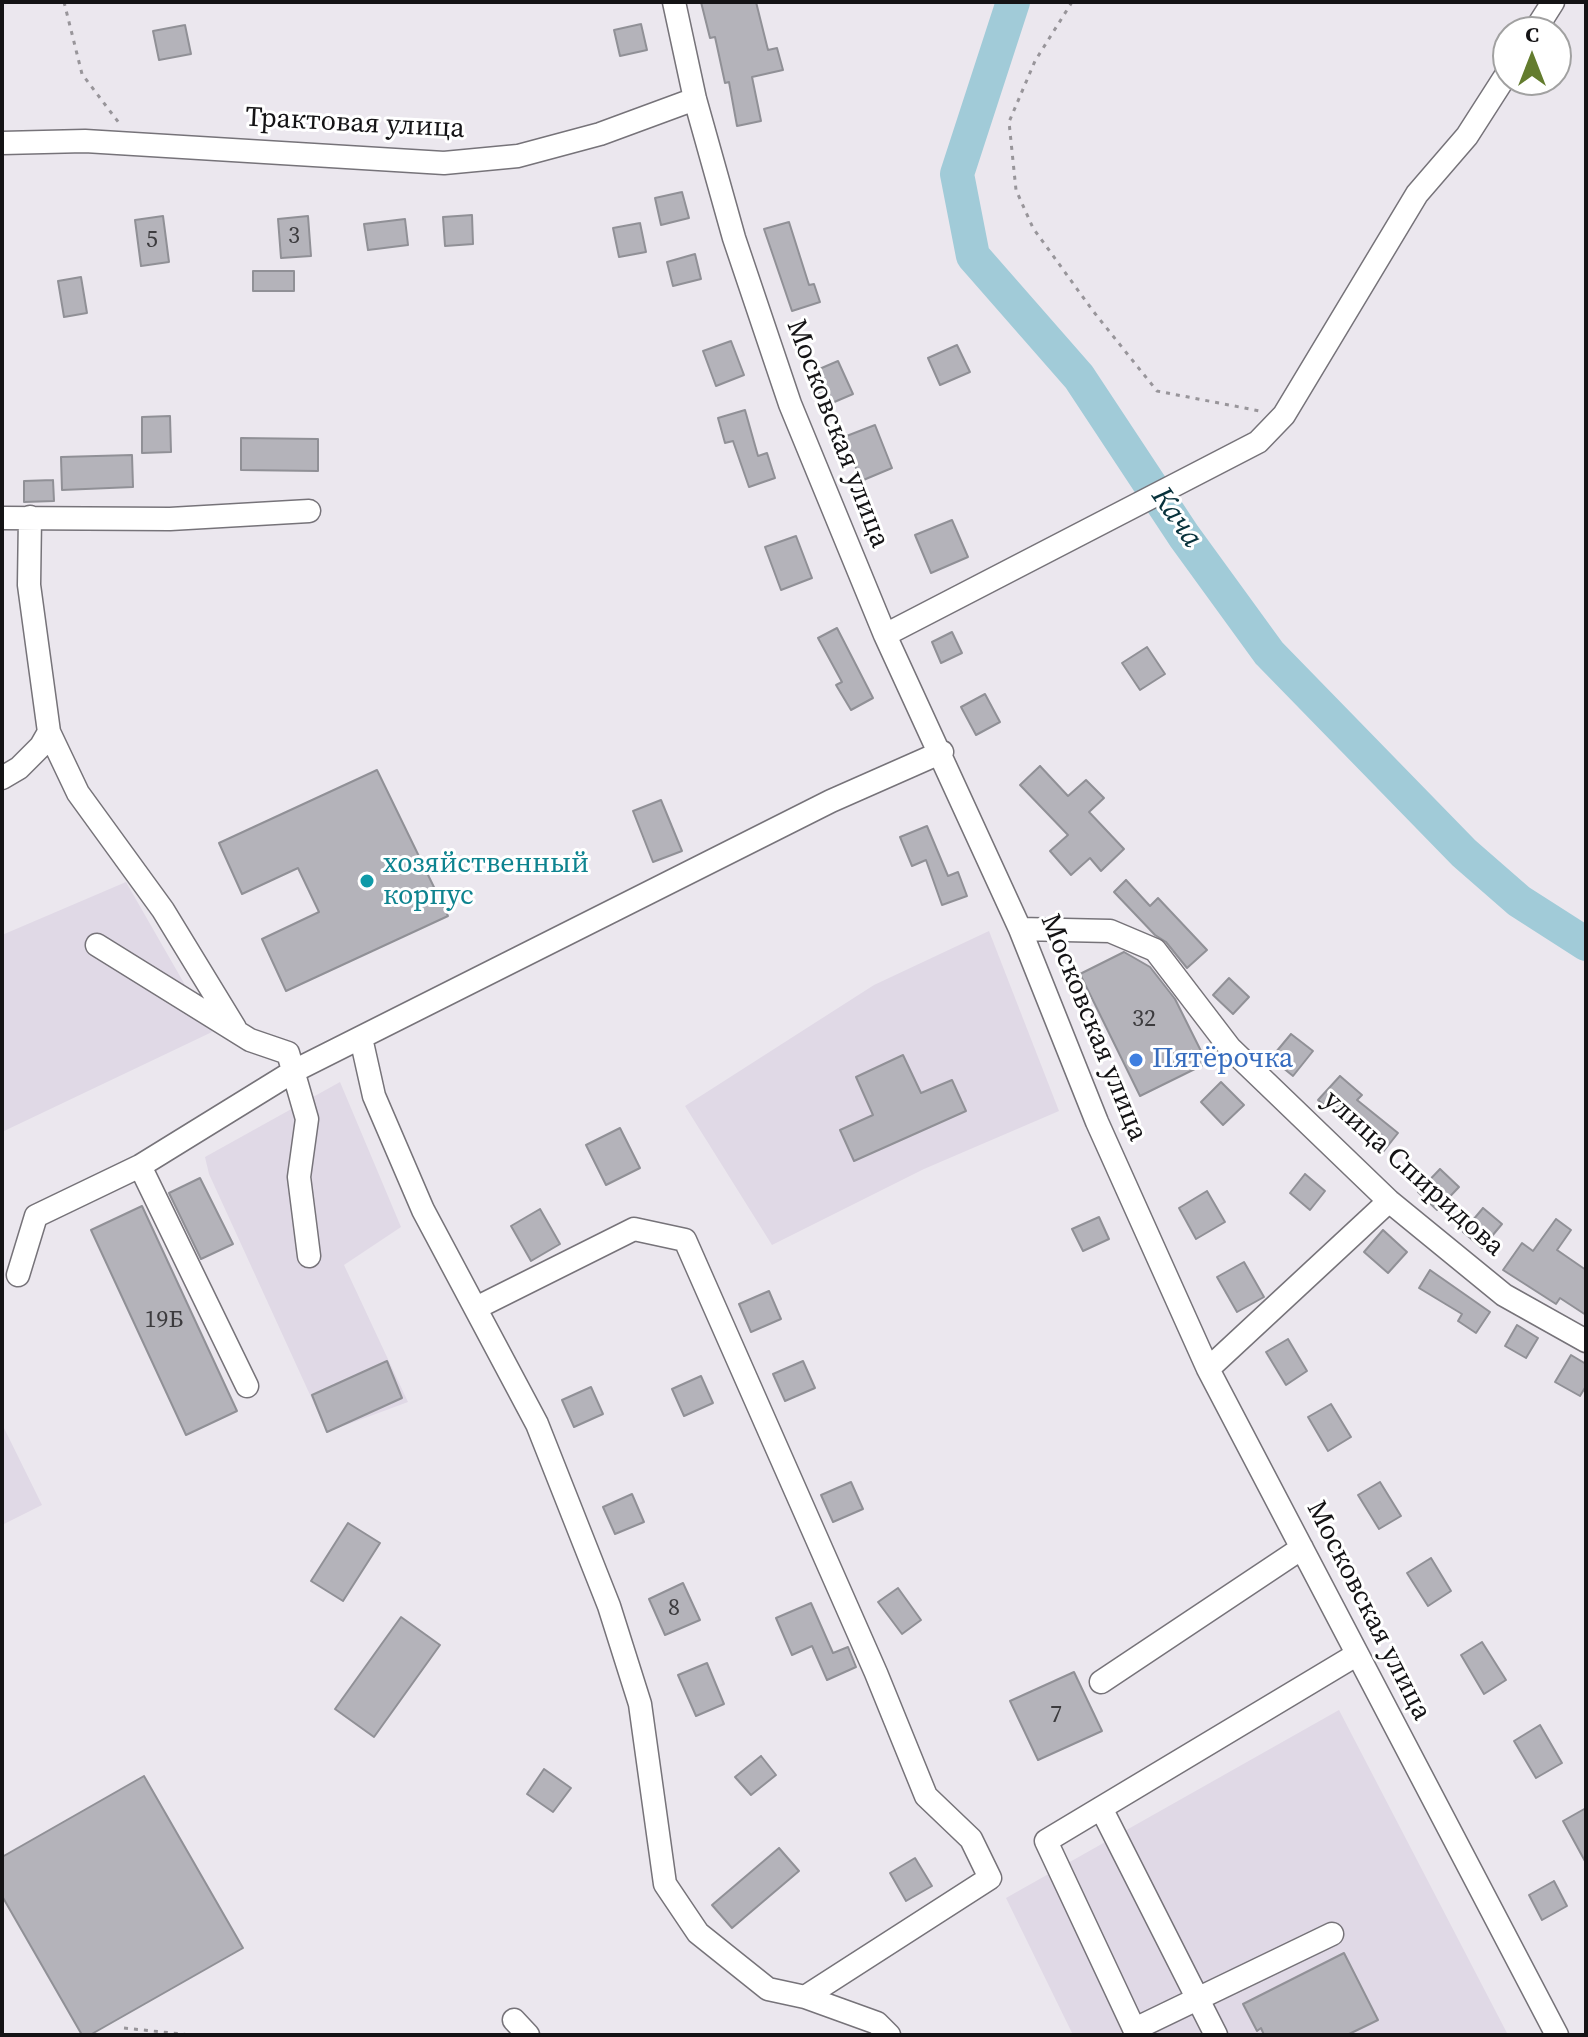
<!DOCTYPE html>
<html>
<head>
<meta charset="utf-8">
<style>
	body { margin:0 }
	#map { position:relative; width:1588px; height:2037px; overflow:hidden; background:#ebe7ee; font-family:"Source Serif 4",serif }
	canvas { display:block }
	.frame { position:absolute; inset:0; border:4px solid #141315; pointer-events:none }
	.north { position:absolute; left:1492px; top:16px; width:80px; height:80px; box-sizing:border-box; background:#fff; border:2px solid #a1a1a1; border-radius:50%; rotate:0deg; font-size:22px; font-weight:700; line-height:32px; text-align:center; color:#141315 }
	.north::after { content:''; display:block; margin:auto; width:28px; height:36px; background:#637c2e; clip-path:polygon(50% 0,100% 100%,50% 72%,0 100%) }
</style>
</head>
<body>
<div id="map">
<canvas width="1588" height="2037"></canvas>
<div class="frame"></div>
<div class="north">С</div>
</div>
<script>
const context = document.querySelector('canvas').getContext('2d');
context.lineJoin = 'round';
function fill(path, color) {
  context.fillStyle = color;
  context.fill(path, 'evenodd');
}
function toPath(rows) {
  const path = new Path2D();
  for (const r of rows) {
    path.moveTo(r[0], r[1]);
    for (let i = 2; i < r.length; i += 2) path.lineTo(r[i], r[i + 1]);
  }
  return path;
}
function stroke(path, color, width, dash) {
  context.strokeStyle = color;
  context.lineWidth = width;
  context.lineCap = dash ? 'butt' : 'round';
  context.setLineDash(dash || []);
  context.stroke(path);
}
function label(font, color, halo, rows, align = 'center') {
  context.font = font + ' "Source Serif 4",serif';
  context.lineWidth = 6;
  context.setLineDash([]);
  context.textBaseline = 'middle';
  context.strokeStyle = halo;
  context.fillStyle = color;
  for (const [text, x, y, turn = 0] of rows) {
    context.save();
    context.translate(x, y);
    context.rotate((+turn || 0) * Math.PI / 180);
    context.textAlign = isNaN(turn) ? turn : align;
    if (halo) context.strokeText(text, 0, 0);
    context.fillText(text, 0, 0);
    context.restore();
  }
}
fill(toPath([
	[126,882,212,1032,2,1132,2,935],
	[989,931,1059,1111,924,1169,772,1245,685,1106,874,985],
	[340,1082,401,1227,344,1265,408,1402,327,1432,209,1174,205,1157],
	[2,1424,42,1505,2,1525],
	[1339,1710,1508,2035,1073,2035,1006,1898]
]), '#e0d9e6');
stroke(toPath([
	[1013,2,957,174,973,256,1079,377,1184,536,1269,653,1464,853,1519,901,1586,944]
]), '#a1cbd8', 34);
const building = toPath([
	[701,2,756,2,768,50,777,48,783,70,752,77,761,121,737,126,729,82,725,83,715,37,710,38,701,2],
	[641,24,647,50,620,56,614,30,641,24],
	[185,25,191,54,159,60,153,31,185,25],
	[682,192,689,218,661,225,655,198,682,192],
	[472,215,473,244,445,246,443,217,472,215],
	[163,216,169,262,141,266,135,220,163,216],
	[308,216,311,256,281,258,278,219,308,216],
	[405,219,408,245,368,250,364,224,405,219],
	[789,222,809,285,814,284,820,302,792,311,764,229,789,222],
	[640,223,646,252,619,257,613,228,640,223],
	[695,254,701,279,673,286,667,262,695,254],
	[253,271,294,271,294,291,253,291,253,271],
	[81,277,87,313,64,317,58,281,81,277],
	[731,341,744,375,716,386,703,351,731,341],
	[957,345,970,372,940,385,928,358,957,345],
	[838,361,853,394,825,406,810,373,838,361],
	[745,410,758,456,767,453,775,478,749,487,733,441,725,443,718,418,745,410],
	[170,416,171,452,142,453,142,417,170,416],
	[875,425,892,468,861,481,844,437,875,425],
	[241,438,318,439,318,471,241,470,241,438],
	[132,455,133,487,62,490,61,457,132,455],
	[53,480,54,501,24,502,24,481,53,480],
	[952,520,968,557,931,573,915,535,952,520],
	[796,536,812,578,781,590,765,547,796,536],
	[837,628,873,698,851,710,836,685,842,682,818,638,837,628],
	[952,632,962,653,941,663,932,642,952,632],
	[1147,647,1165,674,1140,690,1122,663,1147,647],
	[985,694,1000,722,976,735,961,707,985,694],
	[1040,766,1068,796,1086,780,1104,798,1089,812,1124,849,1101,871,1090,858,1071,875,1050,851,1068,835,1020,785,1040,766],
	[377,770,448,916,286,991,262,939,319,912,298,868,242,894,219,843,377,770],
	[661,800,682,851,653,862,633,811,661,800],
	[927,826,948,876,958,872,967,896,942,905,926,860,912,866,900,837,927,826],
	[1126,880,1150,906,1158,898,1207,950,1187,968,1166,942,1155,935,1114,892,1126,880],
	[1124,952,1150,967,1175,999,1207,1063,1140,1096,1080,974,1124,952],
	[1229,978,1249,997,1233,1014,1213,995,1229,978],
	[1291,1034,1313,1051,1293,1076,1271,1058,1291,1034],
	[903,1055,921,1093,952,1080,966,1111,854,1161,840,1130,873,1115,856,1077,903,1055],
	[1340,1076,1362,1095,1357,1100,1398,1133,1383,1152,1318,1100,1340,1076],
	[1221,1082,1244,1105,1223,1125,1201,1102,1221,1082],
	[620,1128,640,1168,606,1185,586,1145,620,1128],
	[1440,1169,1459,1187,1437,1210,1418,1192,1440,1169],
	[1305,1174,1325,1191,1310,1210,1290,1193,1305,1174],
	[200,1178,233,1244,201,1259,169,1193,200,1178],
	[1207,1191,1225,1222,1196,1239,1179,1208,1207,1191],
	[142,1206,237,1411,186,1435,91,1230,142,1206],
	[1483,1208,1502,1224,1482,1248,1463,1232,1483,1208],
	[540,1209,560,1244,531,1261,511,1226,540,1209],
	[1099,1217,1109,1239,1083,1251,1072,1229,1099,1217],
	[1556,1219,1571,1230,1557,1250,1586,1270,1586,1315,1560,1298,1556,1304,1503,1270,1522,1243,1533,1251,1556,1219],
	[1383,1230,1407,1252,1388,1273,1364,1252,1383,1230],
	[1244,1262,1264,1297,1237,1312,1217,1277,1244,1262],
	[1430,1270,1490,1312,1476,1333,1458,1321,1462,1314,1419,1288,1430,1270],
	[769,1291,781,1319,751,1332,739,1304,769,1291],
	[1517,1325,1538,1338,1526,1358,1505,1346,1517,1325],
	[1288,1339,1307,1371,1286,1385,1266,1352,1288,1339],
	[1571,1355,1586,1364,1586,1386,1580,1396,1555,1382,1571,1355],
	[387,1361,402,1398,327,1432,312,1395,387,1361],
	[803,1361,815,1388,785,1401,773,1374,803,1361],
	[701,1376,713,1403,684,1416,672,1389,701,1376],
	[591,1387,603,1414,574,1427,562,1400,591,1387],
	[1331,1404,1351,1437,1328,1451,1308,1417,1331,1404],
	[851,1482,863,1509,833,1522,821,1495,851,1482],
	[1380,1482,1401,1516,1379,1529,1358,1495,1380,1482],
	[632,1494,644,1522,615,1534,603,1507,632,1494],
	[348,1523,380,1543,343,1601,311,1581,348,1523],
	[1431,1558,1451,1591,1428,1606,1407,1573,1431,1558],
	[683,1583,700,1620,665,1635,649,1599,683,1583],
	[898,1588,921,1620,902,1634,878,1602,898,1588],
	[811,1603,833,1653,848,1647,856,1667,827,1680,812,1646,792,1655,776,1618,811,1603],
	[401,1617,440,1645,374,1737,335,1709,401,1617],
	[1482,1642,1506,1680,1484,1694,1461,1655,1482,1642],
	[707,1663,724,1704,696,1716,678,1675,707,1663],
	[1074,1672,1102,1731,1038,1760,1010,1701,1074,1672],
	[1540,1725,1562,1763,1536,1778,1514,1741,1540,1725],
	[761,1756,776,1775,751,1795,735,1777,761,1756],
	[544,1769,571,1788,553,1812,527,1794,544,1769],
	[144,1776,243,1948,90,2035,82,2035,2,1896,2,1857,144,1776],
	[1586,1808,1586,1863,1563,1821,1586,1808],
	[779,1848,799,1871,732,1928,712,1905,779,1848],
	[915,1858,932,1886,906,1901,890,1873,915,1858],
	[1554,1881,1567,1906,1542,1920,1529,1895,1554,1881],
	[1344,1953,1378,2020,1347,2035,1264,2035,1261,2028,1257,2031,1243,2004,1344,1953]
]);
fill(building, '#b4b3ba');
stroke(building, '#909096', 2);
const minor = toPath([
	[674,2,695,99,734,238,790,404,885,635,1020,929,1097,1122,1208,1369,1557,2035],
	[1534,32,1553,2],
	[2,143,85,141,444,163,518,156,600,134,695,99],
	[30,517,29,585,49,732,78,793,163,910,235,1028],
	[2,518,170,519,309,511],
	[885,635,1258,442,1284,415,1417,194,1467,136,1508,72],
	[2,778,19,768,41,746,49,732],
	[1020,929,1110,931,1155,950,1230,1048,1389,1201,1504,1295,1586,1341],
	[97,945,250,1040,288,1053,307,1119,299,1177,309,1256],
	[361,1038,374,1096,423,1210,537,1424,609,1606,640,1704,665,1884,698,1933,768,1989,805,1997,877,2023,889,2035],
	[140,1166,247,1386],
	[18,1275,36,1216,140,1166,294,1071,831,801,942,752],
	[476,1308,634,1229,685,1240,876,1673,926,1796,971,1839,990,1878,805,1997],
	[1208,1369,1389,1201],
	[1101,1682,1302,1548],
	[1101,1808,1216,2035],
	[514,2020,528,2035],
	[1135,2029,1332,1934],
	[1137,2035,1046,1841,1356,1655]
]);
stroke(minor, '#767379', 25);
stroke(toPath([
	[64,2,82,74,119,123],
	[1072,2,1035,61,1009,122,1016,190,1033,228,1093,311,1157,391,1260,411],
	[124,2028,191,2035]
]), '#98959a', 3, [4, 6]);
stroke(minor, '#fff', 22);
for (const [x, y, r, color] of [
	[367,881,8,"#0f9aa8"],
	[1136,1060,8,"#3f7fe0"]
]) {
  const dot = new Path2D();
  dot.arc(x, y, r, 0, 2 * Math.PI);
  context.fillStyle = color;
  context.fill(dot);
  stroke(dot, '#fff', 3);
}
label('24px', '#3c3b3e', null, [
	["3",294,237],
	["5",152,241],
	["32",1144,1020],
	["19Б",164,1321],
	["8",674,1609],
	["7",1056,1716]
]);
label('28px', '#141315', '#fff', [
	["Трактовая улица",355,124,3],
	["Московская улица",837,434,69],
	["Московская улица",1093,1028,68],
	["улица Спиридова",1413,1174,42],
	["Московская улица",1368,1611,63]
]);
label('28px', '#0d838f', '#fff', [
	["хозяйственный",383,865],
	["корпус",383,897]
], 'left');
label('28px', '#366cbe', '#fff', [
	["Пятёрочка",1152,1060]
], 'left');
label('italic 30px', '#07313b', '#fff', [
	["Кача",1176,518,55]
]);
</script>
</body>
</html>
